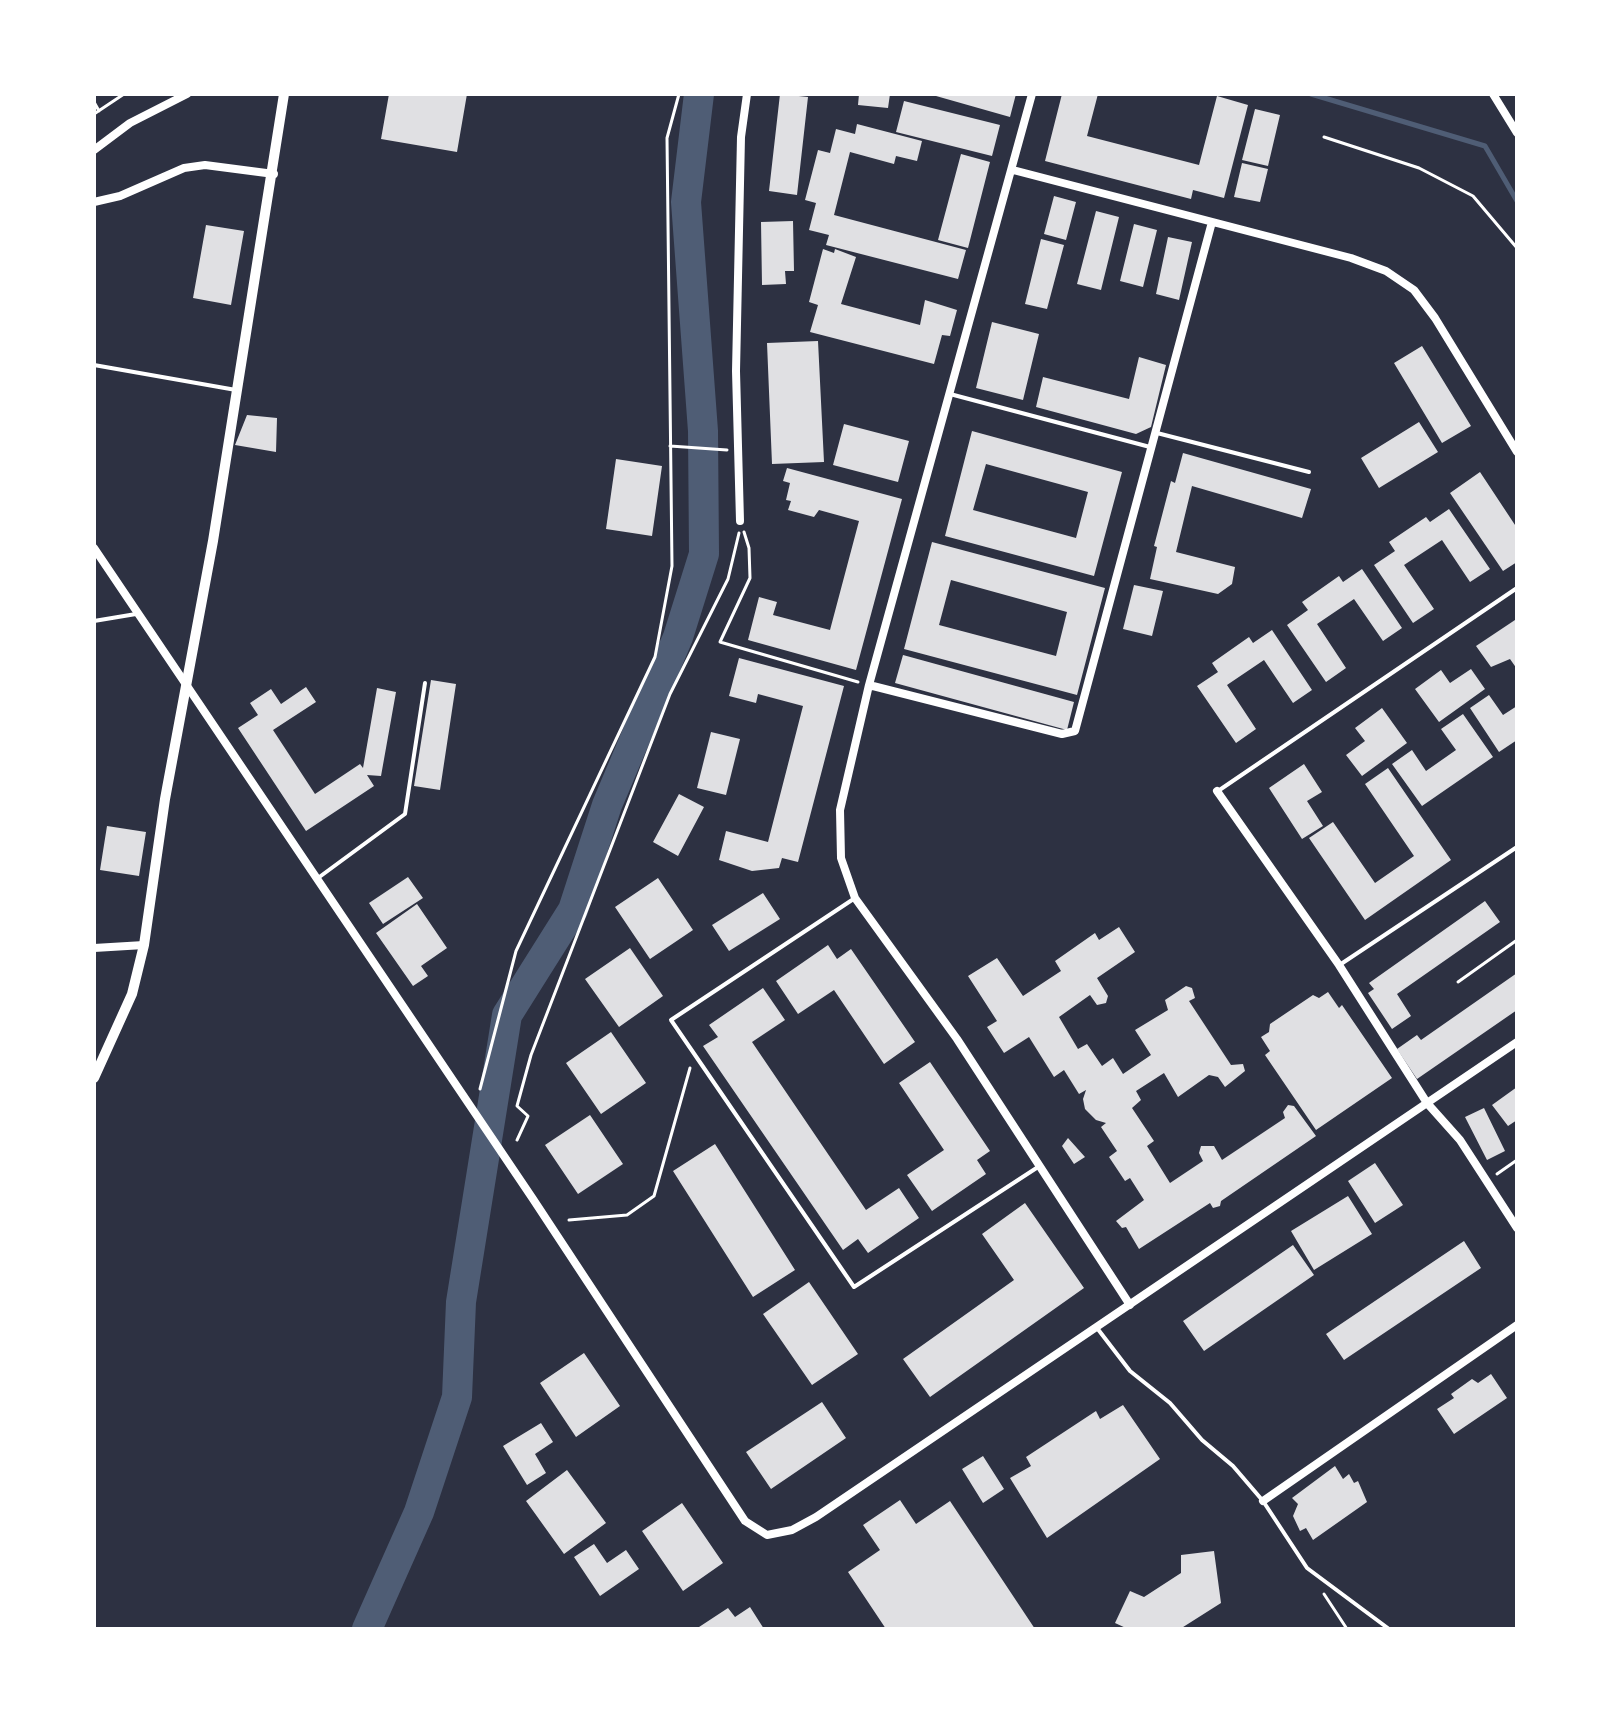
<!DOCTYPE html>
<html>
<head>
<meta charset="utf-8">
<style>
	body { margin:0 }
	#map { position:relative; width:1611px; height:1723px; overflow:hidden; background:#2d3142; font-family:Overpass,sans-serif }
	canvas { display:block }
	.frame { position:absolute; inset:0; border:96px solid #fff; pointer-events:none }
</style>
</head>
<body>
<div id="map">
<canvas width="1611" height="1723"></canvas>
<div class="frame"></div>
</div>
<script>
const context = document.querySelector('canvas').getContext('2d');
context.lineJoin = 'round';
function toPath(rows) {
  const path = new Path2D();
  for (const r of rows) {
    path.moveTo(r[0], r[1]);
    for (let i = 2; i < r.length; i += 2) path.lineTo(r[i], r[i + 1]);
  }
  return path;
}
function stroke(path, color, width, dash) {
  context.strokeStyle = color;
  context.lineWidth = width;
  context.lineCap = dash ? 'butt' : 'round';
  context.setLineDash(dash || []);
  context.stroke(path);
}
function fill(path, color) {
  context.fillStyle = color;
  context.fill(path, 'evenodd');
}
stroke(toPath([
	[1311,94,1485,146,1517,201]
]), '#4f5d75', 5);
stroke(toPath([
	[367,1629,419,1512,457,1397,461,1302,507,1015,573,910,607,805,678,637,704,554,703,431,686,202,699,94]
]), '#4f5d75', 30);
fill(toPath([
	[389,94,467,94,457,152,381,139],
	[780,94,808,97,797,195,769,191],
	[859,94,890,94,888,108,858,105],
	[929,94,1016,94,1010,117],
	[1062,94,1098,94,1087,136,1199,165,1217,96,1248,105,1224,198,1193,190,1191,199,1045,161],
	[904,101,1000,125,992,156,896,132],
	[1255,109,1280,115,1268,166,1242,160],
	[857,124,922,141,917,161,896,156,894,164,850,152,834,215,966,250,958,279,826,245,829,235,809,230,816,203,805,200,818,150,830,153,836,129,855,134],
	[961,154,990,162,968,248,938,240],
	[1242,163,1268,169,1260,202,1234,197],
	[1054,196,1076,202,1066,240,1044,234],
	[1096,211,1119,217,1101,290,1077,284],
	[793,221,794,271,785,271,786,284,762,285,761,222],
	[1134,224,1157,230,1143,287,1120,281],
	[206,225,244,231,231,305,193,298],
	[1168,237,1192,242,1179,300,1156,294],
	[1041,239,1064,245,1047,309,1025,304],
	[823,249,834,253,835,249,856,257,841,304,920,325,925,300,957,310,950,336,942,335,934,364,810,332,818,305,809,302],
	[992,322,1039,334,1023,400,976,388],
	[818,341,824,462,772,464,767,343],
	[1422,346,1471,426,1442,443,1394,363],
	[1139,357,1166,365,1151,427,1136,434,1036,407,1043,377,1129,399],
	[247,415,277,418,276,452,235,445],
	[1419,422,1438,452,1379,488,1361,458],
	[844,424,909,441,898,482,833,465],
	[972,431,1122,472,1094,576,945,536],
	[986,464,1088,492,1076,538,973,510],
	[1183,453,1311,489,1302,518,1192,486,1176,552,1235,567,1232,584,1218,594,1150,579,1157,547,1154,546,1171,481,1175,483],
	[616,459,662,466,652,536,606,529],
	[787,468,902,499,856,670,748,640,759,597,777,602,773,615,830,630,859,521,819,510,814,517,788,510,791,501,786,500,790,483,783,481],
	[1480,472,1517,528,1517,562,1503,571,1450,493],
	[1449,509,1490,569,1470,582,1442,540,1404,565,1434,609,1413,623,1374,565,1395,551,1389,542,1426,517,1430,522],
	[932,542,1105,588,1077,695,904,649],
	[951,580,1067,612,1056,656,939,625],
	[1362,569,1402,628,1383,641,1354,599,1317,624,1346,668,1326,682,1287,625,1308,610,1302,602,1339,576,1343,582],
	[1134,585,1163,591,1152,636,1123,629],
	[1515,620,1517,669,1510,659,1491,667,1476,646],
	[1272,630,1312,690,1293,703,1264,660,1227,685,1256,729,1236,743,1197,686,1218,672,1212,663,1249,637,1253,643],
	[903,655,1074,702,1067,730,895,683],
	[739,658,844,686,798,862,782,858,779,868,752,871,719,860,726,831,768,842,803,706,758,694,756,703,729,696],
	[1471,669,1485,689,1439,722,1415,689,1441,670,1450,683],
	[431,680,456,684,440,790,414,786],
	[306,687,316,702,273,730,315,794,360,764,363,768,377,688,396,692,381,776,367,775,374,786,306,831,238,728,258,715,250,703,271,689,281,704],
	[1489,695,1503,715,1517,706,1517,740,1499,752,1470,708],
	[1382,708,1407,743,1362,776,1346,755,1365,741,1355,728],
	[1463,714,1493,757,1422,806,1392,764,1412,750,1426,771,1456,750,1441,729],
	[711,732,740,739,726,795,697,788],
	[1304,764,1322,792,1307,801,1323,826,1302,839,1269,788],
	[1388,768,1451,860,1365,920,1309,838,1333,822,1375,883,1414,856,1365,784],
	[679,794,704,807,678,856,653,842],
	[107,826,146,832,139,876,100,870],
	[408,877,423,898,383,924,369,903],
	[658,878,693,930,650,959,615,907],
	[763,893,780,919,729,951,712,925],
	[1485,901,1500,922,1397,994,1411,1016,1392,1029,1368,993,1374,989,1369,983],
	[417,904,447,948,421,966,428,976,413,986,376,933],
	[1119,927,1135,952,1097,978,1108,996,1106,1003,1097,1005,1090,995,1059,1017,1078,1049,1087,1044,1102,1066,1113,1058,1123,1074,1151,1055,1135,1030,1168,1010,1165,1000,1186,986,1192,988,1195,998,1189,1001,1231,1065,1243,1064,1245,1071,1225,1087,1218,1077,1209,1075,1178,1097,1164,1073,1136,1091,1141,1100,1132,1108,1154,1141,1147,1146,1170,1183,1203,1161,1199,1153,1201,1146,1214,1146,1222,1160,1285,1118,1283,1112,1288,1105,1294,1106,1316,1136,1221,1201,1220,1206,1213,1208,1210,1203,1139,1249,1126,1227,1122,1228,1116,1221,1144,1200,1130,1178,1125,1181,1109,1157,1117,1151,1101,1127,1106,1123,1096,1120,1085,1109,1083,1099,1086,1090,1079,1094,1064,1070,1054,1077,1029,1037,1004,1053,987,1027,997,1021,968,976,997,958,1023,996,1061,971,1055,961,1095,933,1099,940],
	[828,945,837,959,851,949,915,1042,884,1064,834,990,798,1014,776,981],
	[630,948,663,996,619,1027,585,979],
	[1517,973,1517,1010,1417,1079,1397,1049,1417,1035,1421,1040],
	[763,988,785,1020,752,1042,866,1210,899,1188,919,1218,868,1253,858,1239,843,1250,703,1046,718,1037,709,1025],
	[1328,992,1339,1008,1342,1005,1392,1078,1316,1130,1265,1055,1270,1051,1261,1037,1269,1032,1270,1024,1313,995,1319,998],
	[611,1032,646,1083,601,1114,566,1063],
	[930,1062,990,1151,977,1160,986,1174,932,1211,907,1175,944,1150,899,1083],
	[1517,1087,1517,1120,1508,1126,1492,1105],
	[1484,1108,1505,1151,1487,1160,1465,1117],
	[590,1115,623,1164,578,1194,545,1145],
	[1068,1138,1085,1157,1074,1164,1062,1146],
	[715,1144,795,1270,753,1297,673,1171],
	[1375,1163,1403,1205,1375,1223,1348,1181],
	[1348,1196,1372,1234,1314,1270,1291,1231],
	[1025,1203,1084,1288,930,1397,903,1359,1014,1280,982,1234],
	[1464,1241,1481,1268,1344,1360,1326,1334],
	[1293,1245,1314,1275,1204,1351,1183,1321],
	[809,1282,858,1354,812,1385,763,1314],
	[584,1353,620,1406,576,1437,540,1383],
	[1491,1374,1507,1398,1454,1434,1437,1409,1454,1398,1451,1394,1472,1379,1478,1383],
	[822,1402,846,1438,771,1489,746,1452],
	[1123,1405,1160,1459,1047,1538,1010,1478,1031,1466,1026,1457,1096,1411,1100,1419],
	[541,1423,553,1442,535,1454,546,1473,527,1485,503,1446],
	[983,1456,1004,1489,983,1503,962,1469],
	[1335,1466,1343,1479,1349,1474,1354,1483,1358,1481,1367,1502,1313,1540,1306,1528,1300,1531,1293,1516,1298,1504,1292,1498],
	[567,1470,606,1523,564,1554,526,1501],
	[900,1500,916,1524,950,1501,1035,1629,886,1629,848,1572,880,1550,863,1525],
	[682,1503,723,1563,683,1591,642,1531],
	[594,1544,607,1563,626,1550,639,1569,600,1596,574,1557],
	[1214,1551,1221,1603,1180,1629,1128,1629,1115,1623,1130,1591,1144,1597,1181,1573,1181,1555],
	[750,1607,764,1629,696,1629,728,1608,735,1617]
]), '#e0e0e3');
stroke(toPath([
	[94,102,99,111],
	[94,114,124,94],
	[1324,137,1419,168,1473,196,1517,248],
	[670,446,727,450],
	[744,532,749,548,750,578,720,642,858,682],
	[1458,982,1517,940],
	[480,1089,516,951,655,657,672,566,667,138,679,94],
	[517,1140,528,1116,517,1106,531,1055,670,694,728,579,739,533],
	[1497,1174,1517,1160],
	[569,1220,627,1215,654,1196,690,1068],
	[1324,1594,1347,1629]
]), '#fff', 3);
stroke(toPath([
	[94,365,236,390],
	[950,394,1150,447],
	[1157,433,1309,472],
	[94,621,136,614],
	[1218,791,1517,588],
	[318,878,405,814,425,683],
	[855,898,671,1020,854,1287,1038,1167],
	[1341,964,1517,847],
	[1097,1328,1130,1371,1170,1403,1202,1440,1233,1466,1263,1501,1307,1568,1389,1629]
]), '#fff', 4);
stroke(toPath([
	[1032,94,869,685,840,810,841,858,855,898,957,1039,1130,1305],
	[1493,94,1517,133],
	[94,150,130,123,187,94],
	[1013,170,1351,258,1386,271,1414,290,1435,318,1517,452],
	[94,202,120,196,184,168,205,165,274,174],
	[740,521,736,371,741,137,747,94],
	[94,548,533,1199,745,1521,767,1535,792,1530,816,1517,1517,1042],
	[869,685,1062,734,1075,731,1212,222],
	[1217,791,1339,965,1427,1103,1460,1140,1517,1228],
	[94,948,144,945],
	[1263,1501,1517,1325]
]), '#fff', 8);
stroke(toPath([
	[94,1078,132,994,144,945,165,799,213,541,284,94]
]), '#fff', 10);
</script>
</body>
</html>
